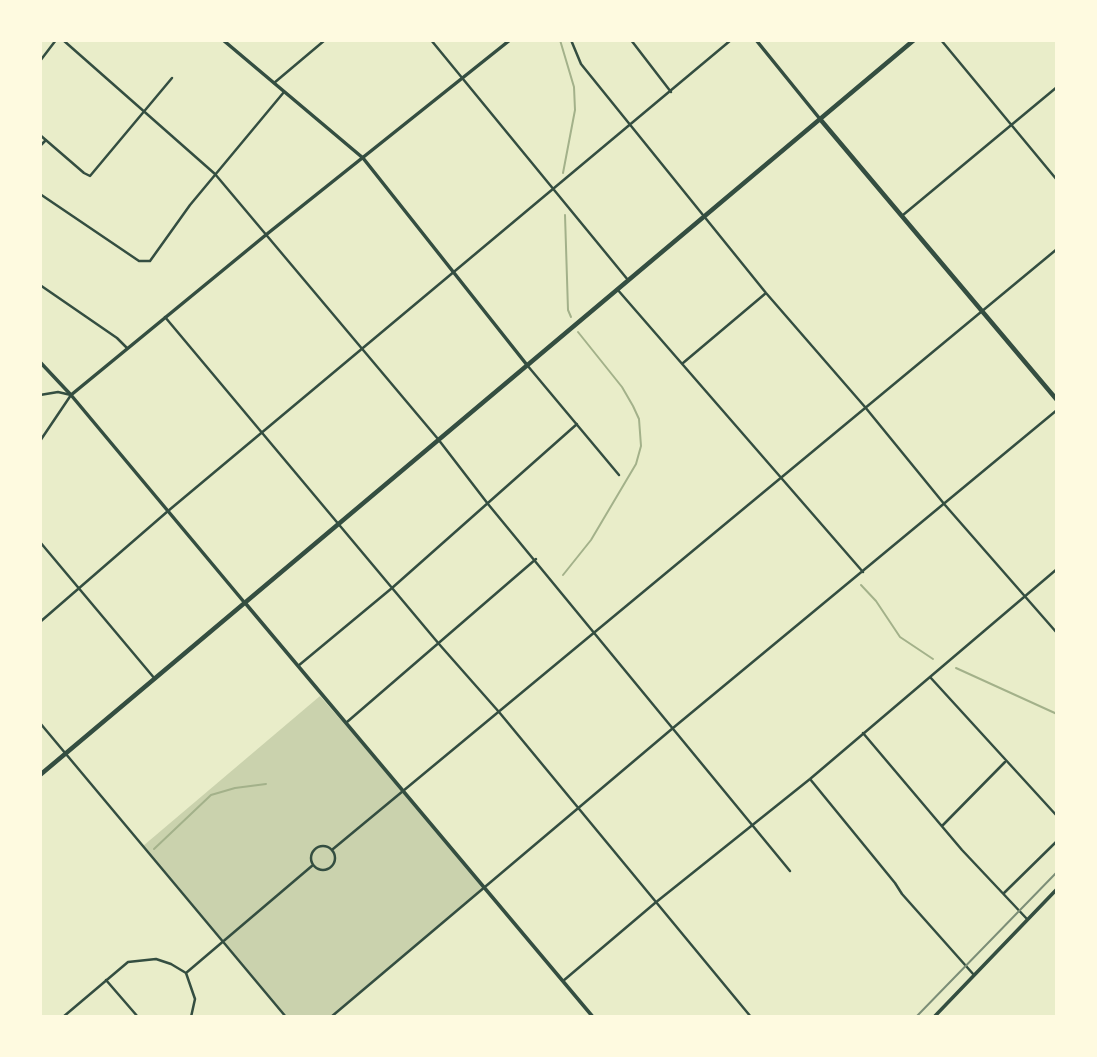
<!DOCTYPE html>
<html>
<head>
<meta charset="utf-8">
<style>
	body { margin:0 }
	#map { position:relative; width:1097px; height:1057px; overflow:hidden; background:#e9edc9; font-family:"Crimson Pro",serif }
	canvas { display:block }
	.frame { position:absolute; inset:0; border:42px solid #fefae0; pointer-events:none }
</style>
</head>
<body>
<div id="map">
<canvas width="1097" height="1057"></canvas>
<div class="frame"></div>
</div>
<script>
const context = document.querySelector('canvas').getContext('2d');
context.lineJoin = 'round';
function fill(path, color) {
  context.fillStyle = color;
  context.fill(path, 'evenodd');
}
function toPath(rows) {
  const path = new Path2D();
  for (const r of rows) {
    if (r.length === 3) {
      path.moveTo(r[0] + r[2], r[1]);
      path.arc(r[0], r[1], r[2], 0, 2 * Math.PI);
      continue;
    }
    path.moveTo(r[0], r[1]);
    for (let i = 2; i < r.length; i += 2) path.lineTo(r[i], r[i + 1]);
  }
  return path;
}
function stroke(path, color, width, dash) {
  context.strokeStyle = color;
  context.lineWidth = width;
  context.lineCap = dash ? 'butt' : 'round';
  context.setLineDash(dash || []);
  context.stroke(path);
}
fill(toPath([
	[320,696,485,887,331,1017,286,1017,143,846]
]), '#cad2ad');
stroke(toPath([
	[560,40,574,87,575,110,563,173],
	[565,215,568,310,571,317],
	[563,575,591,540,636,464,641,446,639,419,633,406,622,387,578,332],
	[861,585,876,601,900,637,933,659],
	[956,668,1057,714],
	[154,849,211,795,235,788,266,784]
]), '#a3b18a', 2);
stroke(toPath([
	[63,40,215,174,438,439,488,504,790,871],
	[431,40,628,280],
	[571,40,581,64,766,293,865,407,945,505,1057,633],
	[631,40,671,92],
	[941,40,1057,180],
	[40,61,56,40],
	[274,83,325,40],
	[40,135,84,173,90,176,172,78],
	[40,146,46,140],
	[40,194,139,261,150,261,190,205,284,92],
	[903,215,1057,87],
	[40,285,117,338,127,348],
	[617,289,863,572],
	[165,317,439,644,499,712,751,1017],
	[683,363,766,293],
	[527,365,619,475],
	[40,395,58,392,71,395,40,441],
	[40,542,155,679],
	[40,622,168,511,731,40],
	[298,666,392,588,577,424],
	[930,677,1057,816],
	[347,722,536,559],
	[40,723,286,1017],
	[863,733,962,850,1027,919],
	[810,779,895,883,902,894,974,975],
	[942,826,1005,762],
	[323,858,12],
	[333,849,1057,249],
	[1004,893,1057,841],
	[186,973,313,865],
	[186,973,195,999,191,1017],
	[106,980,138,1017],
	[563,981,655,903,810,779,1057,569],
	[63,1017,128,962,156,959,171,964,186,973],
	[331,1017,673,728,1057,410]
]), '#344e41', 2.5);
stroke(toPath([
	[223,40,363,158,527,365],
	[756,40,820,119],
	[40,362,71,395,244,602],
	[71,395,267,234,510,40],
	[934,1017,1057,889]
]), '#344e41', 3.5);
stroke(toPath([
	[246,604,593,1017]
]), '#344e41', 3.5);
stroke(toPath([
	[820,119,1057,400],
	[40,775,914,40]
]), '#344e41', 4.5);
stroke(toPath([
	[916,1017,1057,872]
]), '#7c8e77', 2);
</script>
</body>
</html>
